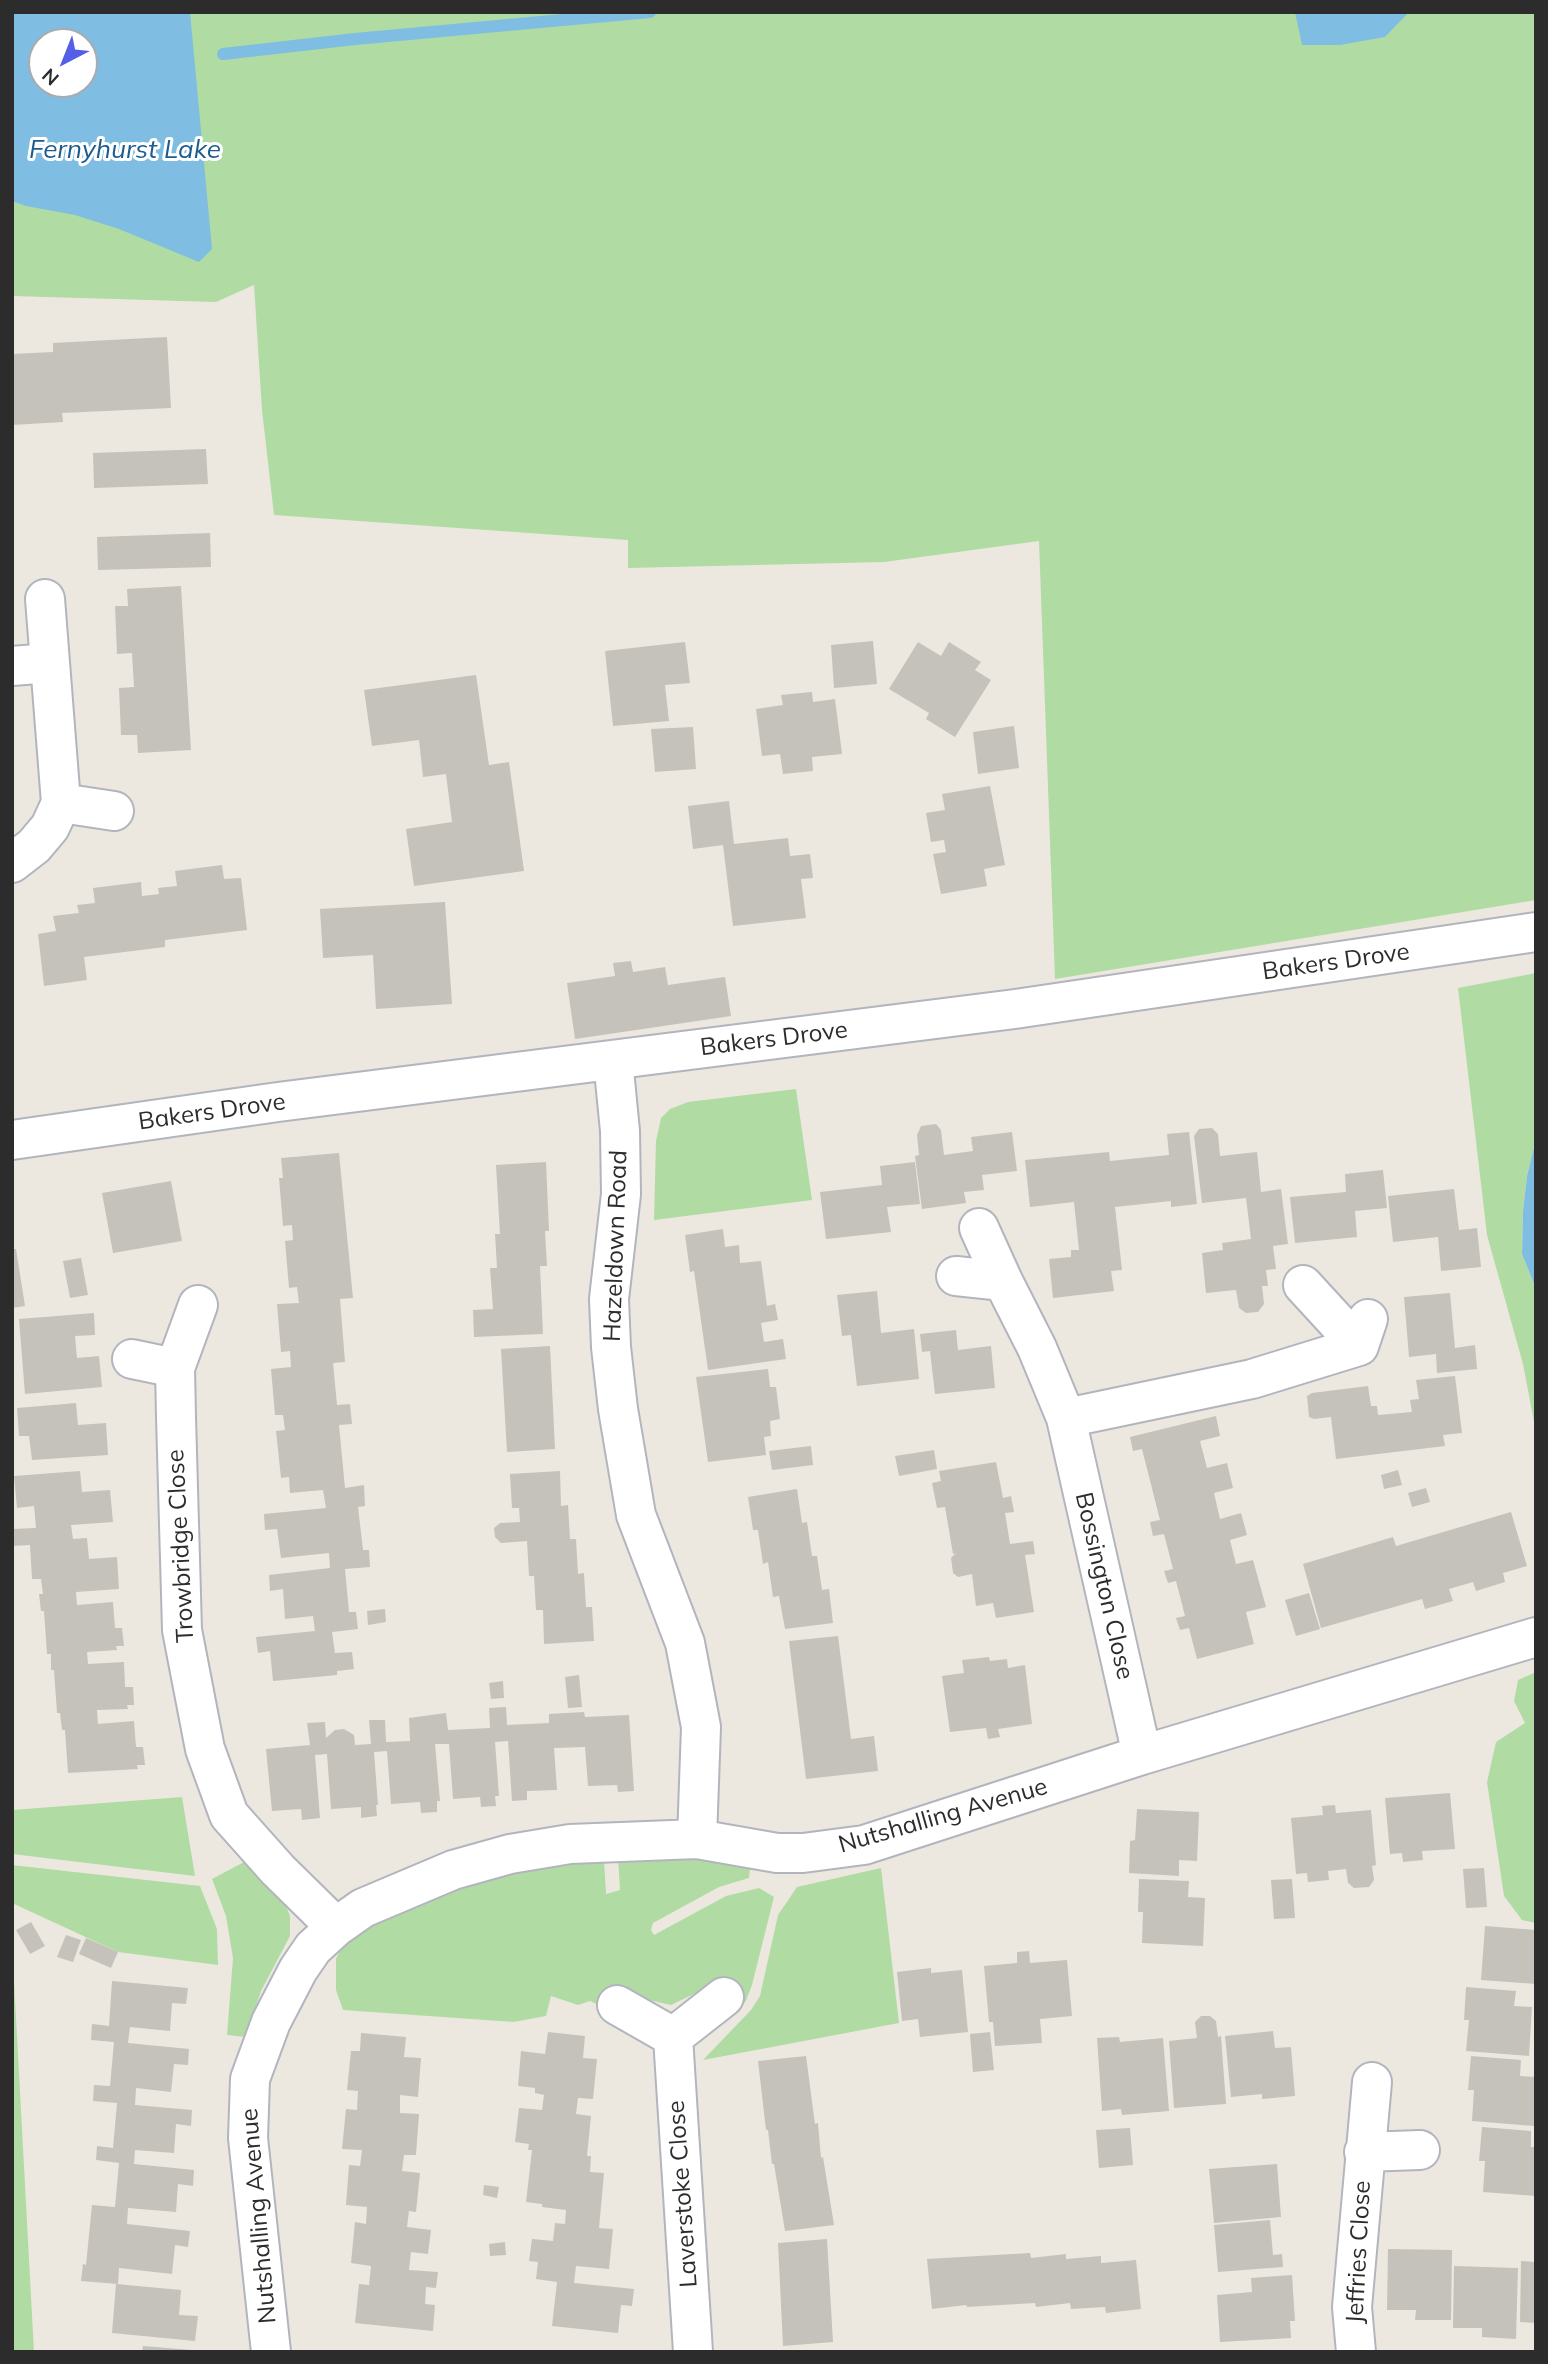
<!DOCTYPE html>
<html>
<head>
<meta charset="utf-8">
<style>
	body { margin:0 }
	#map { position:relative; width:1548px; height:2364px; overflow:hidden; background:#ece8e0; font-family:Mulish,sans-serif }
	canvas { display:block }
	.frame { position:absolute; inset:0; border:14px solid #2c2c2c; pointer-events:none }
	.north { position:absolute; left:28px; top:28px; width:70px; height:70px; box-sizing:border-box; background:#fff; border:2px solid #ababab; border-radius:50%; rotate:222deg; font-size:19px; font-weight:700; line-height:28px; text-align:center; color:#2c2c2c }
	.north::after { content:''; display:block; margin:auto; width:24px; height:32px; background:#535fe6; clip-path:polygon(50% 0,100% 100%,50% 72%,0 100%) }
</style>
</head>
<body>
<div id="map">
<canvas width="1548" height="2364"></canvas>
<div class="frame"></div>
<div class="north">N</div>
</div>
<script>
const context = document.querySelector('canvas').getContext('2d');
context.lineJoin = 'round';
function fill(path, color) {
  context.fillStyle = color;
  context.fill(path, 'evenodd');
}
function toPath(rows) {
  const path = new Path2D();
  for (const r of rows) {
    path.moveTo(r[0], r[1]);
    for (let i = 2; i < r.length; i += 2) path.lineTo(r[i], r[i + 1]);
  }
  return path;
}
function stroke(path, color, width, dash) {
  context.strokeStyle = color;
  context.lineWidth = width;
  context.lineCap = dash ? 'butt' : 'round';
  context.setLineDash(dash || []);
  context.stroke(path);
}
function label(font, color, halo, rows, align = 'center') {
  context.font = font + ' Mulish,sans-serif';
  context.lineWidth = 6;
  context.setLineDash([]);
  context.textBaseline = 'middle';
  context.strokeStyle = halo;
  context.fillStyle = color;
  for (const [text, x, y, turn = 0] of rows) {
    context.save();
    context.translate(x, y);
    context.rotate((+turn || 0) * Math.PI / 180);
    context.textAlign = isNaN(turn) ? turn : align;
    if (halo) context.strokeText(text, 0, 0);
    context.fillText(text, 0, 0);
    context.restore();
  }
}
fill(toPath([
	[12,12,1536,12,1536,900,1055,979,1039,541,884,562,628,568,628,540,274,515,262,410,254,285,216,302,12,296],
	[42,42,84,42,84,84,42,84],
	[1536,973,1536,1139,1527,1176,1523,1211,1522,1254,1536,1289,1536,1432,1523,1364,1487,1235,1458,988],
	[796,1089,812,1200,654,1220,656,1141,661,1118,670,1109,688,1102],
	[1536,1672,1536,1923,1522,1920,1504,1896,1487,1782,1496,1742,1525,1723,1514,1701,1518,1680],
	[182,1797,195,1876,12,1854,12,1810],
	[618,1858,714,1860,750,1868,749,1878,719,1887,653,1923,651,1930,654,1935,726,1896,759,1888,774,1897,752,1985,745,2003,721,1981,671,2005,627,1995,599,2005,590,2001,578,2005,551,1996,546,2016,514,2022,343,2010,336,1990,336,1959,347,1934,437,1895,499,1875,604,1860,606,1894,620,1890],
	[246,1861,276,1881,290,1916,290,1936,261,1991,246,2037,227,2035,233,1958,226,1916,212,1879],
	[12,1865,200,1886,217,1929,218,1965,118,1952,12,1903],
	[881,1868,899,2023,703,2060,751,2010,760,1996,778,1915,797,1887],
	[12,1943,34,2352,12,2352]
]), '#b0dca3');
fill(toPath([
	[12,12,190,12,212,249,199,262,119,229,75,215,26,206,12,201],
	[42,42,84,42,84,84,42,84],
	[1295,12,1409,12,1385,37,1340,45,1302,45],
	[1536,1139,1536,1289,1522,1254,1523,1211,1527,1176]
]), '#7fbde2');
stroke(toPath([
	[223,54,355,39,650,12]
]), '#7fbde2', 12);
fill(toPath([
	[167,337,171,408,62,413,63,422,12,425,12,354,53,352,53,343],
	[206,449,208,484,94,488,93,453],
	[210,533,211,567,98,570,97,537],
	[181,586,191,750,138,753,137,735,121,735,119,688,134,687,132,653,117,654,115,606,128,606,127,589],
	[873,641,877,684,834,688,831,645],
	[685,642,690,683,665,685,669,721,613,726,605,651],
	[918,642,941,656,949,642,981,662,975,670,991,680,955,737,926,719,929,713,889,689],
	[476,675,489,765,509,762,524,871,414,886,406,829,452,822,446,774,423,777,419,740,372,746,364,690],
	[812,692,813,702,835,699,842,754,812,757,813,771,783,774,780,754,762,756,756,709,783,705,781,695],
	[1014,726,1019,768,978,774,973,732],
	[693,727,696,769,655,772,651,729],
	[990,786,1005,865,984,869,987,886,941,894,933,854,946,852,944,840,931,842,926,813,945,810,942,794],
	[729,801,734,844,788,838,790,856,810,854,813,878,801,879,806,918,733,926,723,845,693,849,688,806],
	[222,865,224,879,241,878,247,930,165,940,165,947,84,957,87,980,44,986,38,934,56,931,53,916,79,913,77,905,95,903,93,888,141,882,142,896,159,894,158,888,177,886,175,871],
	[445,902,452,1004,376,1009,373,955,323,958,320,909],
	[631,961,633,972,665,967,668,985,725,977,731,1016,575,1039,567,983,615,976,613,963],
	[936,1124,941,1130,944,1155,973,1151,971,1137,1012,1132,1017,1171,982,1175,984,1190,964,1192,966,1203,922,1209,915,1156,919,1155,917,1135,921,1126],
	[1212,1128,1218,1134,1220,1156,1257,1152,1261,1192,1281,1189,1288,1244,1273,1246,1276,1269,1266,1270,1268,1286,1262,1286,1264,1304,1258,1312,1246,1313,1239,1308,1236,1290,1206,1293,1202,1253,1223,1250,1222,1243,1251,1239,1246,1198,1202,1203,1194,1136,1199,1129],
	[1189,1132,1197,1204,1171,1207,1171,1201,1115,1207,1122,1270,1111,1271,1114,1291,1053,1298,1049,1259,1071,1257,1071,1250,1079,1250,1074,1202,1030,1207,1025,1160,1109,1152,1110,1161,1169,1155,1167,1134],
	[339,1153,353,1298,340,1299,345,1362,333,1363,337,1405,350,1404,352,1424,339,1425,345,1488,364,1485,365,1506,358,1507,363,1550,369,1550,370,1567,345,1569,349,1612,356,1612,358,1629,332,1632,335,1653,352,1652,354,1669,337,1671,337,1675,273,1681,270,1651,258,1653,256,1637,315,1631,313,1616,285,1619,283,1589,270,1591,269,1575,330,1568,329,1553,281,1558,277,1529,265,1530,264,1514,326,1508,323,1490,290,1493,289,1477,281,1478,276,1431,285,1430,283,1415,275,1415,271,1369,291,1367,290,1351,281,1352,277,1304,299,1303,297,1287,289,1288,285,1241,293,1240,292,1225,283,1226,279,1178,283,1178,281,1158],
	[546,1162,549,1231,545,1231,547,1266,540,1266,543,1334,474,1337,473,1310,493,1309,490,1268,497,1268,495,1234,500,1234,496,1165],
	[915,1162,920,1204,887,1207,891,1232,826,1239,820,1192,882,1185,880,1166],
	[1383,1170,1387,1208,1355,1211,1357,1237,1295,1243,1290,1197,1346,1192,1345,1174],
	[171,1181,182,1241,113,1253,102,1193],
	[1454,1189,1459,1230,1477,1228,1481,1267,1441,1271,1438,1237,1393,1242,1388,1196],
	[723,1229,725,1247,739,1245,740,1263,761,1261,767,1306,775,1304,778,1320,761,1323,764,1342,783,1339,786,1359,708,1370,694,1271,690,1272,685,1235],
	[12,1249,16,1249,25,1306,12,1308],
	[81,1258,88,1295,70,1298,63,1261],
	[877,1291,881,1333,914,1329,919,1379,857,1386,851,1335,842,1336,837,1295],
	[1450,1293,1455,1348,1475,1345,1477,1369,1437,1373,1436,1354,1409,1357,1404,1297],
	[94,1313,95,1335,75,1336,77,1358,99,1356,102,1387,25,1394,19,1319],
	[956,1330,958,1350,991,1346,995,1388,935,1394,930,1351,922,1352,920,1334],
	[550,1346,555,1449,507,1452,501,1349],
	[768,1369,770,1387,776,1387,780,1419,770,1421,771,1436,764,1437,766,1455,708,1462,696,1377],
	[1455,1376,1462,1433,1443,1435,1445,1446,1336,1459,1331,1417,1314,1419,1309,1417,1307,1396,1312,1393,1368,1386,1371,1406,1377,1406,1378,1415,1412,1412,1410,1400,1419,1399,1416,1380],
	[76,1403,78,1425,106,1423,108,1455,32,1460,29,1436,19,1436,17,1408],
	[1216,1416,1220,1436,1200,1441,1207,1468,1227,1463,1233,1488,1214,1493,1220,1519,1241,1513,1247,1535,1230,1540,1236,1564,1253,1560,1266,1607,1246,1612,1254,1644,1197,1659,1189,1628,1180,1630,1176,1618,1185,1616,1176,1581,1168,1583,1164,1571,1173,1569,1164,1534,1153,1536,1150,1522,1160,1520,1142,1449,1133,1451,1130,1437],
	[811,1446,813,1465,772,1470,769,1451],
	[934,1450,937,1469,899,1476,895,1456],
	[996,1462,1003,1498,1011,1496,1014,1512,1005,1513,1010,1544,1033,1541,1035,1554,1025,1555,1034,1612,996,1618,993,1603,976,1606,972,1574,958,1577,953,1573,951,1558,956,1553,953,1554,945,1507,937,1508,932,1483,941,1481,939,1471],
	[1398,1470,1402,1485,1384,1489,1381,1475],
	[80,1471,82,1492,110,1490,113,1522,71,1525,73,1539,87,1538,89,1559,117,1557,119,1589,76,1592,77,1605,113,1602,115,1628,122,1628,124,1646,116,1646,117,1650,87,1652,88,1664,124,1662,125,1687,133,1687,134,1705,127,1705,128,1709,97,1710,98,1724,134,1721,136,1747,143,1747,145,1765,137,1765,138,1769,68,1773,65,1730,62,1730,60,1713,57,1713,54,1670,51,1670,51,1654,47,1654,44,1611,41,1611,39,1594,43,1594,41,1579,32,1579,30,1545,12,1546,12,1529,36,1528,34,1506,17,1508,14,1476],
	[560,1471,561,1506,568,1505,570,1539,576,1539,578,1574,584,1573,586,1607,592,1607,594,1641,544,1644,543,1610,536,1610,534,1576,529,1576,527,1541,501,1543,495,1537,494,1528,500,1523,520,1522,519,1508,512,1508,510,1474],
	[1426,1488,1430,1502,1412,1507,1408,1493],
	[797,1489,802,1523,807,1522,812,1556,817,1556,822,1590,829,1589,833,1623,785,1629,779,1596,773,1597,768,1562,763,1564,758,1530,753,1530,748,1497],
	[1511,1512,1527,1566,1503,1573,1505,1582,1476,1591,1473,1582,1449,1589,1453,1601,1425,1609,1422,1599,1321,1628,1303,1564,1393,1537,1396,1546],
	[1309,1593,1320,1629,1296,1636,1285,1600],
	[385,1609,386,1622,368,1625,367,1611],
	[838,1636,851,1739,874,1736,878,1771,806,1779,789,1641],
	[989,1657,990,1661,1007,1659,1008,1668,1025,1665,1032,1724,998,1729,1000,1737,988,1739,986,1728,950,1732,942,1676,964,1673,962,1660],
	[579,1675,582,1707,568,1708,565,1677],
	[503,1681,504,1698,491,1699,489,1683],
	[506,1707,507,1725,549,1723,549,1714,584,1712,585,1717,629,1715,634,1791,618,1792,617,1785,588,1786,585,1747,554,1748,557,1790,527,1791,527,1800,512,1801,508,1741,495,1742,499,1796,495,1796,496,1806,481,1807,480,1797,453,1799,449,1744,435,1744,440,1801,437,1801,437,1812,421,1813,420,1802,391,1804,387,1751,374,1752,378,1805,376,1805,377,1816,361,1818,361,1807,331,1809,327,1754,315,1755,320,1818,302,1820,301,1809,272,1811,266,1749,310,1745,307,1723,325,1722,326,1738,335,1730,344,1729,354,1735,355,1745,371,1744,369,1720,385,1720,386,1742,410,1741,409,1718,446,1713,448,1730,490,1728,489,1708],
	[1450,1793,1455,1849,1422,1851,1423,1860,1403,1862,1402,1853,1390,1854,1385,1798],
	[1335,1805,1336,1813,1371,1810,1376,1865,1372,1866,1374,1880,1369,1887,1354,1888,1348,1883,1346,1869,1328,1871,1329,1880,1308,1882,1307,1873,1296,1874,1291,1818,1323,1815,1322,1806],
	[1137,1809,1199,1812,1197,1861,1179,1860,1179,1876,1129,1873,1130,1841,1135,1840],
	[1484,1868,1487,1907,1466,1908,1463,1869],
	[1139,1879,1189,1881,1188,1897,1205,1898,1203,1946,1142,1943,1143,1912,1138,1912],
	[1292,1879,1295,1918,1274,1919,1271,1880],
	[31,1922,45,1946,30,1954,16,1930],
	[1485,1926,1536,1930,1536,1984,1481,1980],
	[66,1935,81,1940,73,1962,57,1957],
	[86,1938,118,1952,111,1968,79,1954],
	[1029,1951,1030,1963,1067,1960,1072,2016,1040,2019,1042,2043,995,2046,993,2022,989,2022,984,1966,1017,1963,1017,1952],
	[931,1968,931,1973,962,1970,968,2032,920,2037,918,2019,902,2021,897,1972],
	[112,1981,188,1988,186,2004,172,2003,170,2031,130,2027,128,2043,189,2049,188,2065,174,2064,171,2092,136,2088,135,2105,192,2110,191,2126,176,2124,174,2153,135,2150,134,2164,194,2170,193,2186,178,2184,176,2212,128,2208,127,2224,190,2231,188,2247,175,2245,172,2274,119,2268,118,2284,81,2281,83,2264,86,2265,92,2205,115,2207,119,2163,96,2160,97,2146,113,2148,117,2103,93,2101,94,2085,110,2086,114,2042,91,2040,92,2024,109,2026],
	[1466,1987,1516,1991,1514,2006,1532,2007,1529,2056,1466,2051,1469,2020,1464,2020],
	[1201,2016,1210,2016,1216,2021,1218,2037,1221,2036,1226,2104,1174,2108,1169,2041,1197,2038,1195,2022],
	[1273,2031,1275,2048,1291,2047,1295,2096,1262,2099,1262,2094,1231,2097,1225,2036],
	[548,2032,585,2036,583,2058,597,2059,593,2099,578,2098,576,2114,591,2116,587,2156,591,2156,590,2172,604,2173,599,2228,613,2229,609,2269,576,2266,574,2283,634,2289,632,2306,621,2305,618,2333,552,2326,557,2282,536,2279,538,2262,529,2261,532,2239,553,2241,555,2223,565,2224,566,2210,542,2207,542,2204,526,2202,532,2150,528,2150,529,2144,515,2142,519,2108,542,2110,544,2095,535,2093,535,2088,518,2086,521,2051,545,2054],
	[990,2032,994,2070,973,2072,970,2034],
	[361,2033,406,2037,404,2057,421,2058,418,2097,400,2095,400,2113,419,2114,416,2155,404,2155,402,2171,420,2173,416,2212,409,2211,407,2227,431,2230,428,2254,411,2252,409,2270,438,2272,436,2288,426,2287,425,2304,435,2305,433,2331,355,2323,359,2284,369,2285,371,2266,351,2263,355,2222,366,2224,367,2207,346,2205,349,2165,360,2166,362,2150,342,2149,346,2109,357,2110,358,2091,347,2090,351,2051,360,2051],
	[1119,2037,1120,2042,1163,2038,1169,2111,1122,2115,1121,2109,1102,2111,1097,2038],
	[806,2056,815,2124,818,2123,821,2158,823,2157,834,2225,785,2231,774,2164,772,2164,768,2130,766,2130,758,2061],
	[1471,2056,1521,2060,1520,2076,1536,2077,1534,2126,1472,2121,1474,2090,1468,2090],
	[1482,2127,1531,2131,1531,2147,1536,2147,1536,2196,1483,2192,1485,2161,1479,2161],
	[1130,2128,1133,2165,1099,2168,1096,2130],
	[1277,2164,1281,2217,1214,2223,1209,2169],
	[484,2185,499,2187,497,2198,483,2195],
	[1270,2220,1273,2255,1282,2254,1283,2267,1218,2272,1214,2225],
	[827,2239,833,2342,783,2346,778,2243],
	[505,2242,506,2255,490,2256,489,2244],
	[1388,2249,1452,2250,1451,2320,1415,2320,1416,2310,1387,2310],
	[1030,2253,1031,2258,1066,2254,1066,2259,1101,2256,1101,2263,1136,2260,1141,2309,1106,2313,1105,2307,1071,2309,1070,2303,1036,2307,1035,2303,967,2307,966,2305,932,2309,927,2259],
	[1521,2261,1536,2262,1536,2323,1520,2322],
	[1454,2266,1518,2268,1516,2339,1482,2337,1482,2328,1453,2328],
	[1292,2275,1295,2321,1290,2321,1291,2338,1220,2342,1217,2295,1252,2292,1251,2278],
	[116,2284,181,2290,179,2315,198,2316,195,2341,112,2333],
	[143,2346,192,2350,192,2352,142,2352]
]), '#c5c2bb');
const minor = toPath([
	[12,666,50,663],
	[61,803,114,811],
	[12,863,34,846,50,827,61,803,45,599],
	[613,1060,620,1131,621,1194,609,1299,611,1347,618,1409,636,1515,685,1643,701,1727,697,1839],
	[12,1140,278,1102,1015,1009,1536,932],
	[979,1228,1003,1281],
	[956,1276,1003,1281,1037,1348,1066,1418,1142,1755],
	[1303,1285,1359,1346],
	[198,1305,175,1368,176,1417,182,1630,205,1749,229,1815,278,1870,336,1927],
	[132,1359,175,1368],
	[1066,1418,1252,1379,1359,1346,1368,1319],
	[617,2005,673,2037],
	[1364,2152,1420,2150],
	[271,2352,248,2138,250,2079,271,2022,298,1970,313,1948,336,1927,363,1908,453,1870,510,1854,570,1844,697,1839,777,1853,803,1853,864,1845,1142,1755,1536,1637],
	[693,2352,673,2037,724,1997],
	[1356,2352,1352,2307,1372,2082]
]);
stroke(minor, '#b3b5be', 42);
stroke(minor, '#fff', 38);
label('24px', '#2c2c2c', '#fff', [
	["Bakers Drove",1336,962,-8],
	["Bakers Drove",774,1039,-7],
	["Bakers Drove",212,1112,-8],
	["Hazeldown Road",616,1246,-88],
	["Trowbridge Close",181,1546,-93],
	["Bossington Close",1104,1586,77],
	["Nutshalling Avenue",943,1816,-16],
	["Laverstoke Close",683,2194,-94],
	["Nutshalling Avenue",259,2216,-95],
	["Jeffries Close",1359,2252,-87]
]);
label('italic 26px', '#1d5c8f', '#fff', [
	["Fernyhurst Lake",125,150]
]);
</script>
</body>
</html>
